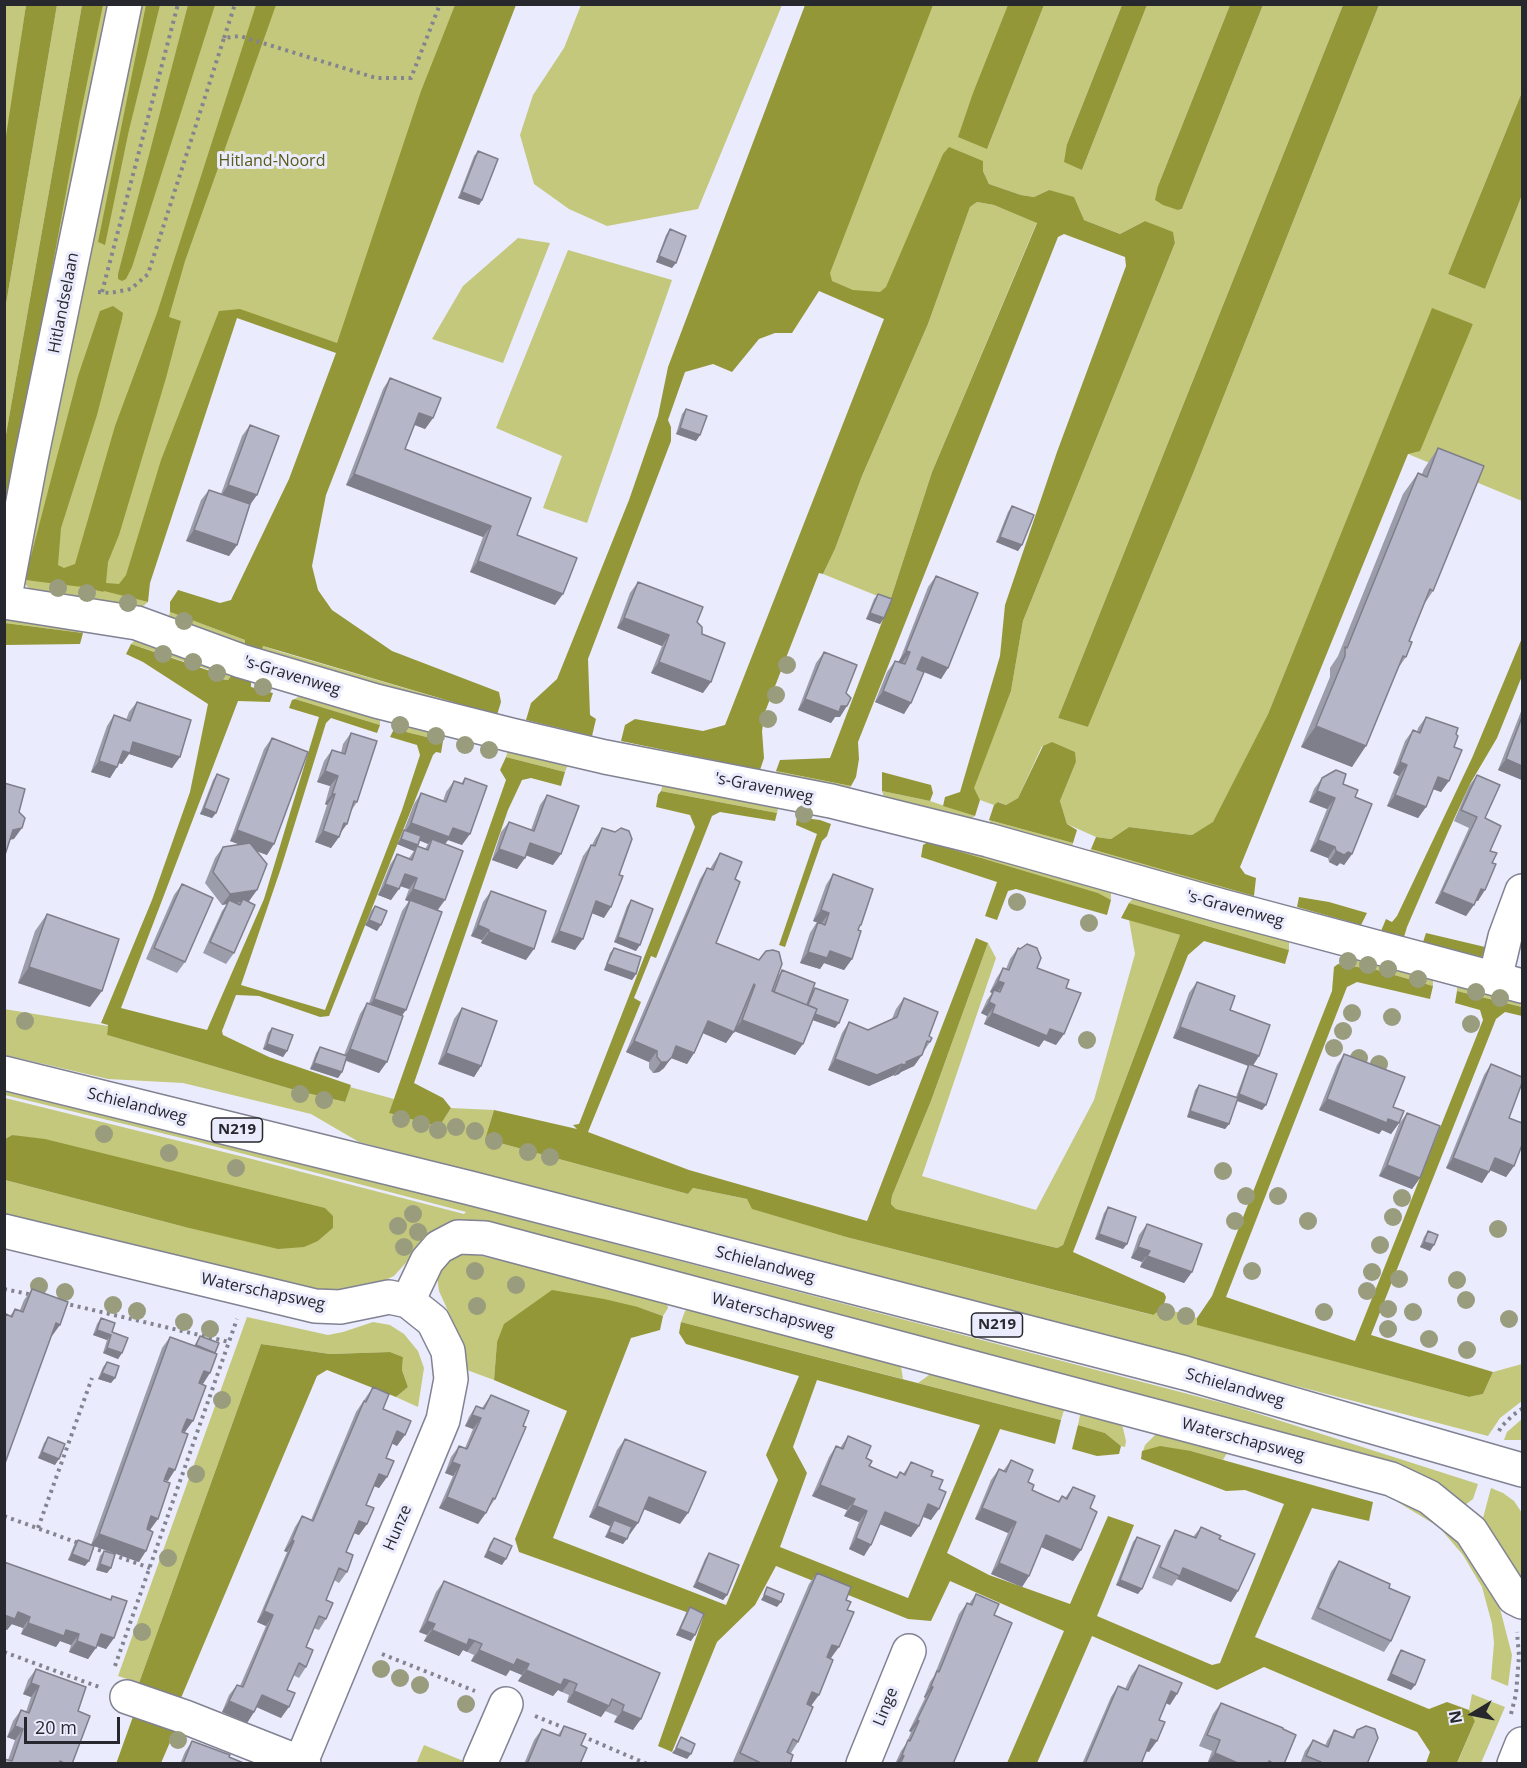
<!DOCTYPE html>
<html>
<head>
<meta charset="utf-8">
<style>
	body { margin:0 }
	#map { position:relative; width:1527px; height:1768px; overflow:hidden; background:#eaebfd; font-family:"Open Sans",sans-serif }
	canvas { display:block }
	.frame { position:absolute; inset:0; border:6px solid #27272e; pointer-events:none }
	.north { position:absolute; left:1443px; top:1684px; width:60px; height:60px; -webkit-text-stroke:4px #eaebfd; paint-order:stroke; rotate:260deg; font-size:16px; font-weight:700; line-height:24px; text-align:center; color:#27272e }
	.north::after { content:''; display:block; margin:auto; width:21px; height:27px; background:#27272e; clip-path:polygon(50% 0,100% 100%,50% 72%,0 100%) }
	.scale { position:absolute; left:24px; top:1717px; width:96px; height:27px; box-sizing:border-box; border:3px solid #27272e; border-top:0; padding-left:8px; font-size:18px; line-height:21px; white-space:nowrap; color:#27272e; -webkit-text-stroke:4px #eaebfd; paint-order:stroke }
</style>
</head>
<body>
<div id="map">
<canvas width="1527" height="1768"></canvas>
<div class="frame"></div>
<div class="north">N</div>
<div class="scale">20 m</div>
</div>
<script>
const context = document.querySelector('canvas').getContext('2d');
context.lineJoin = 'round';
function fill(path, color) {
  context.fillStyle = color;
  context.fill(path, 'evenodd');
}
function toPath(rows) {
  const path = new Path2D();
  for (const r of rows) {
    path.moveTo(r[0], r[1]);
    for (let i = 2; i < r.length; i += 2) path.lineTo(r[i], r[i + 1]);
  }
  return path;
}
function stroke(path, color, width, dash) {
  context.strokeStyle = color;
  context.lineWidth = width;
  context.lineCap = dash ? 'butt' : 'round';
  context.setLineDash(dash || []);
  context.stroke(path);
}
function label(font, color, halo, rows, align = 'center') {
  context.font = font + ' "Open Sans",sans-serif';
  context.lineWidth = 6;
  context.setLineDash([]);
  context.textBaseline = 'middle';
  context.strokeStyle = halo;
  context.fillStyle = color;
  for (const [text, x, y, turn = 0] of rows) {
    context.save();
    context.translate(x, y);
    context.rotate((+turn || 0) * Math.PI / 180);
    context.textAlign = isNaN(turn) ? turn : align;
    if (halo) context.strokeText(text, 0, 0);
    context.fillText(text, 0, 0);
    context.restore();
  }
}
fill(toPath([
	[5,5,26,5,5,149],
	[57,5,82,5,5,440,5,310],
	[91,5,504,5,362,355,230,311,138,590,5,563,5,475],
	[581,5,782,5,698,209,607,226,569,209,534,184,520,135,533,95,564,48],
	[847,5,1031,5,987,149,1044,5,1122,5,1067,144,1082,170,1147,5,1230,5,1158,186,1178,210,1182,209,1263,5,1343,5,1058,718,1088,727,1192,476,1379,5,1522,5,1522,92,1448,274,1485,289,1522,195,1522,501,1408,454,1473,324,1432,309,1268,714,1213,823,1192,835,1129,827,1111,839,1096,837,1067,824,1060,801,1076,762,1042,746,1018,798,1006,805,999,802,994,805,980,800,973,788,1011,691,1023,621,1175,243,1173,233,1145,221,1120,234,1084,220,1049,190,1034,197,1021,195,989,184,983,171,909,316,733,263],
	[977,202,994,205,1037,222,932,472,890,601,823,574,835,549,862,476,928,324,970,207],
	[518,238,550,243,503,363,432,339,463,286],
	[568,250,672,280,587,523,543,508,562,456,496,428],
	[22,573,103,592,104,590,148,602,142,607,138,608,31,590,25,584],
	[170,612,245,640,244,651,177,623,169,615],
	[5,614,83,625,83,633,5,623],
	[137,638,234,672,228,680,211,678,210,670,131,644],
	[263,646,281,652,497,715,493,719,256,653],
	[303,693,380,717,380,725,295,699],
	[397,722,442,733,443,741,394,729],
	[621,742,760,770,755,775,620,747],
	[508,750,569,762,565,772,506,757],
	[776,771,851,786,847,792,779,779],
	[663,784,778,805,778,809,777,813,661,791],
	[882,791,930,801,975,816,966,821,885,800],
	[989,820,1073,843,1071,851,996,829],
	[937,837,1111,889,1111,900,1097,893,928,842],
	[1091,849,1254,896,1248,903,1087,855],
	[1135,896,1289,940,1289,950,1129,903],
	[1129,920,1180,935,1063,1245,1057,1248,896,1209,891,1204,892,1196,931,1101,988,943,996,958,922,1176,1036,1210,1094,1100,1135,954],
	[1349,957,1433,978,1433,986,1377,970,1338,964],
	[1457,986,1522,1000,1522,1007,1457,991],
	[4,1009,108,1026,107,1035,298,1091,344,1102,350,1087,394,1099,390,1113,439,1127,451,1108,494,1110,485,1139,688,1194,693,1188,747,1199,753,1209,846,1237,1152,1315,1163,1308,1197,1318,1198,1325,1469,1397,1483,1394,1493,1372,1522,1364,1522,1401,1500,1418,1488,1436,359,1142,311,1114,183,1083,108,1079,5,1055],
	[5,1089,321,1167,1234,1406,1478,1484,1473,1499,1465,1505,481,1227,413,1255,394,1276,381,1282,351,1289,329,1290,306,1288,5,1214,5,1180,181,1226,318,1241,333,1228,333,1216,12,1135,5,1139,5,1098,248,1158,464,1214,466,1212,198,1142,5,1095],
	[469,1253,585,1280,667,1303,668,1308,663,1316,638,1307,497,1342,494,1380,467,1370,458,1333,439,1291,436,1269,450,1257],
	[693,1306,900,1360,903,1379,681,1322,685,1311],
	[247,1317,328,1335,343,1332,373,1322,390,1325,404,1334,418,1351,424,1368,418,1407,396,1397,408,1387,402,1370,403,1357,390,1352,330,1354,261,1344,139,1683,118,1676],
	[936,1370,1057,1401,1064,1410,1061,1420,918,1383],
	[1089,1411,1121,1420,1126,1441,1125,1447,1121,1446,1105,1433,1078,1425,1080,1415],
	[1522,1419,1522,1440,1504,1440,1507,1432],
	[1167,1430,1376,1484,1429,1511,1458,1537,1499,1605,1512,1655,1508,1686,1491,1679,1494,1643,1492,1624,1482,1587,1463,1555,1439,1527,1396,1501,1373,1490,1227,1453,1223,1460,1191,1451,1143,1451,1145,1445,1155,1435],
	[1491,1488,1503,1493,1514,1501,1522,1513,1522,1579,1491,1546,1484,1531,1483,1518],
	[1472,1694,1505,1707,1481,1763,1457,1764,1475,1721,1469,1710],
	[424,1745,466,1762,465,1764,416,1764]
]), '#c4c87c');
fill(toPath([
	[26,5,57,5,5,310,4,149],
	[82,5,103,5,80,117,5,523,5,440],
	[146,5,160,5,129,130,105,245,98,242],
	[188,5,215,5,132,267,126,279,122,281,118,279,118,274],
	[256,5,276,5,185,261,169,317,181,321,166,378,119,535,108,562,106,583,119,584,126,575,161,460,219,311,240,309,337,343,421,91,455,5,516,5,326,495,312,566,318,590,332,610,392,651,499,692,501,702,497,715,263,646,251,682,251,687,273,693,270,702,238,701,121,1008,207,1030,264,899,319,717,289,708,292,700,295,699,380,725,377,733,331,718,326,723,281,868,241,985,325,1010,402,810,420,755,417,745,390,737,394,729,443,741,441,753,436,752,433,755,329,1016,320,1017,259,996,236,995,222,1031,223,1035,269,1057,351,1085,345,1102,298,1091,107,1035,108,1025,101,1023,152,900,190,792,208,704,143,662,126,654,131,644,210,671,212,678,228,680,234,672,244,651,245,640,170,612,170,602,178,590,220,603,231,600,289,479,336,353,237,318,150,583,148,602,104,591,103,592,82,587,33,581,27,580,22,573,28,558,31,556,78,376,100,311,113,306,123,313,122,319,97,415,61,528,58,565,64,568,75,564,115,426,157,313],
	[805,5,933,5,830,273,832,281,853,290,880,292,886,287,943,154,949,147,983,161,983,171,989,184,1021,195,1034,197,1049,190,1074,197,1084,220,1120,234,1145,221,1173,232,1175,243,1023,621,1011,691,974,788,980,800,975,816,943,806,945,797,960,792,1000,656,1005,605,1057,452,1126,266,1125,257,1064,234,1058,237,858,742,859,759,856,777,851,786,776,771,780,760,830,758,890,601,932,472,1037,223,994,205,977,202,970,207,928,324,862,476,835,549,823,574,819,573,765,712,762,731,764,758,760,770,621,741,625,725,635,719,703,731,725,725,884,319,819,291,792,333,775,333,759,339,732,372,713,364,685,372,668,420,671,427,671,441,588,659,590,715,596,719,592,736,526,720,531,703,557,679,629,500,658,416,668,367],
	[1008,5,1044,5,987,149,958,137,973,93],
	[1122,5,1147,5,1082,170,1064,162,1067,144],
	[1230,5,1263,5,1182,209,1178,210,1163,205,1155,200,1158,186],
	[1343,5,1379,5,1192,476,1088,727,1058,718],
	[1522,92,1522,195,1485,289,1448,274],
	[1432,308,1473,324,1420,451,1408,454,1240,867,1245,874,1256,878,1254,896,1091,849,1096,837,1111,839,1129,827,1192,835,1213,822,1268,714],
	[5,623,83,633,80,644,5,645],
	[1522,638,1522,676,1497,738,1470,784,1448,832,1407,927,1404,937,1381,931,1386,919,1392,922,1397,916,1472,758],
	[1052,742,1075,752,1076,762,1060,801,1067,824,1077,830,1073,843,989,820,994,805,998,802,1006,805,1018,798,1043,746],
	[506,757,565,772,561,786,531,778,522,780,508,810,414,1083,443,1098,451,1108,439,1127,389,1113,506,780,500,770],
	[882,772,931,785,933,793,930,801,882,791],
	[661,791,777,813,775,821,720,812,712,816,656,958,651,956,634,998,641,1002,588,1132,689,1170,867,1221,976,938,988,943,931,1101,892,1196,891,1204,896,1209,1057,1248,1063,1245,1180,935,1121,918,1129,903,1289,950,1285,964,1204,941,1188,955,1073,1252,1164,1293,1166,1297,1163,1308,1153,1315,846,1237,752,1209,747,1199,693,1188,688,1194,485,1139,494,1110,577,1129,573,1125,579,1124,695,827,690,815,656,807,658,795],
	[797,817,820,820,831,824,827,836,822,841,785,947,779,945,817,834,796,825],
	[928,842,1098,893,1111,900,1107,915,1016,889,1008,891,997,920,985,916,997,882,921,857,923,845],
	[1299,897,1329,902,1367,913,1361,925,1297,907],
	[1426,933,1485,947,1482,957,1423,942],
	[1338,964,1377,970,1433,986,1430,999,1357,982,1347,987,1226,1297,1355,1341,1483,1020,1480,1010,1455,1003,1457,991,1522,1007,1522,1016,1505,1012,1496,1019,1371,1335,1493,1372,1483,1394,1469,1397,1197,1325,1197,1318,1212,1296,1332,991,1334,967],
	[12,1135,45,1139,325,1208,333,1216,333,1228,318,1241,304,1247,278,1249,181,1226,5,1180,5,1139],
	[552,1290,604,1299,638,1307,663,1316,660,1330,631,1338,553,1538,726,1605,778,1480,766,1455,799,1376,686,1344,679,1333,681,1322,1061,1420,1055,1444,1000,1429,947,1553,989,1575,1070,1604,1108,1516,1134,1525,1097,1616,1212,1665,1220,1663,1284,1504,1245,1490,1226,1491,1141,1459,1142,1451,1160,1446,1191,1451,1373,1502,1369,1521,1312,1508,1255,1637,1429,1709,1447,1702,1469,1710,1475,1721,1457,1763,1426,1763,1430,1752,1417,1732,1264,1667,1217,1690,1092,1636,1037,1763,1007,1763,1064,1631,950,1581,931,1621,908,1619,776,1566,755,1605,717,1642,672,1752,658,1746,703,1618,519,1552,515,1539,567,1411,494,1380,497,1342,504,1324],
	[817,1380,980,1425,908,1598,780,1547,807,1473,793,1447],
	[261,1344,330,1354,390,1352,403,1357,402,1370,408,1387,396,1397,327,1370,317,1376,181,1698,177,1726,161,1763,116,1764,135,1711,139,1683],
	[1078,1425,1105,1433,1121,1446,1119,1454,1097,1456,1072,1449]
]), '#949737');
const minor = toPath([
	[4,602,137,623,241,661,376,701,511,735,605,757,831,801,988,840,1222,906,1522,986],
	[4,602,31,459,125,4],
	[1495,979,1505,937,1522,891],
	[4,1231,315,1306,340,1307,389,1297,408,1301,433,1321,448,1351,451,1379,443,1420,301,1762],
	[408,1301,427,1261,439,1247,458,1237,485,1238,1391,1479,1429,1497,1471,1531,1514,1598,1522,1602],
	[127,1697,185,1717,304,1764],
	[480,1764,506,1704],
	[863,1764,909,1651],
	[1514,1764,1522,1744]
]);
const major = toPath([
	[4,1073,470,1188,1185,1373,1522,1470]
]);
stroke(minor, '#818292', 36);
stroke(major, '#818292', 36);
stroke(toPath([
	[224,38,235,4],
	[98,292,110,293,131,289,148,274,224,38,240,36,376,78,411,78,440,4],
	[102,292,178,4],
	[4,1289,33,1295],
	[63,1303,229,1342],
	[1499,1431,1501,1427,1513,1415,1522,1409],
	[4,1516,81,1544],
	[38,1528,92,1378],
	[91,1547,150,1568],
	[4,1652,99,1687],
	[382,1654,475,1691],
	[115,1666,237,1319],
	[1511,1714,1516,1694,1519,1656,1517,1632],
	[535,1716,567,1729],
	[582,1736,647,1764]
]), '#848491', 4, [3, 4.5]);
stroke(minor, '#fff', 33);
stroke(major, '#fff', 33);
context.fillStyle = '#9a9c7e';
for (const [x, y] of [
	[58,588],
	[87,593],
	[128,603],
	[184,621],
	[163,654],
	[193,662],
	[787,665],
	[217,673],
	[263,687],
	[776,695],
	[768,719],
	[400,725],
	[436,736],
	[465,745],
	[489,750],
	[804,814],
	[1017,902],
	[1089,923],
	[1348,961],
	[1368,965],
	[1388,969],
	[1418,979],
	[1476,992],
	[1500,998],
	[1352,1013],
	[1392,1017],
	[25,1021],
	[1471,1024],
	[1343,1031],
	[1087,1040],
	[1334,1048],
	[1359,1058],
	[1379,1064],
	[300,1094],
	[324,1100],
	[401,1119],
	[421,1124],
	[456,1127],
	[438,1130],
	[475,1131],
	[104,1134],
	[494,1141],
	[528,1152],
	[169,1153],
	[550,1157],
	[236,1168],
	[1223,1171],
	[1246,1196],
	[1278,1196],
	[1402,1198],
	[413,1214],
	[1393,1217],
	[1235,1221],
	[1308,1221],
	[398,1226],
	[1498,1229],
	[418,1232],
	[1380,1245],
	[404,1247],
	[475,1271],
	[1252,1271],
	[1372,1272],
	[1399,1279],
	[1457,1280],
	[516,1285],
	[39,1286],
	[1367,1291],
	[65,1292],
	[1466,1300],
	[113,1305],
	[477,1306],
	[1388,1309],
	[137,1311],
	[1166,1312],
	[1324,1312],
	[1413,1312],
	[1186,1316],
	[1509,1319],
	[184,1322],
	[210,1329],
	[1388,1329],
	[1429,1339],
	[1467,1350],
	[222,1400],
	[196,1474],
	[168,1558],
	[142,1632],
	[381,1669],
	[400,1678],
	[420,1685],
	[466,1704],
	[178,1740]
]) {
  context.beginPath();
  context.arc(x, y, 9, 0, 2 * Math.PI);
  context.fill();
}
fill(toPath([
	[478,151,482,200,479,205,458,198,474,156],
	[670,229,672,268,656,262,666,235],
	[390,378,433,418,425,429,414,425,405,449,517,535,555,605,470,572,483,537,346,485,383,389],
	[686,409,700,435,696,441,676,434,682,414],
	[250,425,250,505,237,545,229,556,186,541,201,500,209,490,221,494,242,436],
	[1438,448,1433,591,1425,603,1409,641,1406,657,1399,667,1352,767,1301,747,1330,677,1330,668,1338,656,1403,494,1418,473,1422,474,1424,469],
	[1012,506,1022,545,1018,551,996,542,1008,512],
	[936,576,948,668,941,679,921,671,904,714,875,702,887,672,895,661,899,662,928,587],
	[638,582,697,622,703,693,651,673,662,646,617,628,630,593],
	[878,594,884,618,880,624,866,619,874,599],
	[824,652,840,717,835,717,831,723,798,710,816,663],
	[137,702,180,757,172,768,129,754,122,764,119,763,110,778,91,772,107,726,114,715,126,720,129,712],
	[1522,709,1522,780,1498,770],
	[1426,717,1456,734,1454,747,1441,792,1433,789,1426,807,1418,818,1387,806,1399,776,1393,773,1405,741,1413,730,1417,732,1418,728],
	[351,733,357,802,351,811,339,837,331,848,315,842,327,805,325,804,330,786,317,782,324,761,332,750,341,753,343,744],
	[272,738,267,855,256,851,257,890,249,901,247,901,234,953,226,964,203,953,222,911,227,904,222,905,205,883,215,858,223,847,239,844,230,841,264,749],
	[217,774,216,813,212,818,200,814,213,780],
	[1477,775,1492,863,1478,901,1476,901,1466,916,1435,903,1469,828,1454,821,1469,786],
	[465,778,462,845,448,840,445,844,438,910,402,1016,379,1073,346,1061,342,1072,338,1078,310,1069,316,1053,320,1047,344,1055,360,1014,367,1003,369,1003,402,911,409,901,405,900,409,889,400,886,391,900,378,895,390,865,397,854,409,858,414,851,397,844,404,830,414,804,421,793,443,801,446,792,454,781,461,784],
	[420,840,428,844,425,849,417,846],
	[1322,778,1343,784,1355,797,1352,854,1344,865,1340,863,1337,866,1329,862,1328,858,1310,851,1327,809,1309,802,1314,789],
	[547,795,553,865,526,855,517,869,492,860,501,832,509,822,531,830,540,805],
	[602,828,604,918,592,913,575,950,551,942,583,856,591,845,592,845,595,839],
	[720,853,735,879,716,943,772,991,778,976,782,970,811,993,815,988,835,1028,812,1020,795,1055,734,1031,726,1043,703,1033,694,1053,687,1064,671,1058,664,1068,659,1072,653,1073,649,1068,649,1062,626,1052,700,879,707,868,710,869,713,864],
	[833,874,858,930,852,959,844,970,824,963,820,969,800,963,810,933,817,922,813,921,826,885],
	[182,884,185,962,177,973,146,959,174,895],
	[491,891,526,960,481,943,482,940,471,936,483,902],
	[631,900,636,951,614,942,627,906],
	[375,906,377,931,365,925,371,911],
	[47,914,90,1007,18,983,35,931],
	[614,948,636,974,632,980,604,970,610,953],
	[1018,948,1037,968,1066,988,1056,1045,1044,1040,1039,1047,984,1024,987,1016,981,1013,987,1000,992,993,990,992,996,979,1003,968,1006,969,1010,959],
	[1197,982,1230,1010,1259,1056,1253,1065,1266,1105,1262,1110,1237,1101,1229,1124,1225,1129,1187,1117,1195,1090,1199,1085,1236,1097,1246,1070,1248,1066,1173,1038,1189,993],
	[904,998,929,1036,930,1042,914,1066,901,1072,899,1074,894,1076,894,1075,869,1086,828,1070,842,1033,849,1022,868,1030,892,1019,896,1009],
	[462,1008,481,1066,474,1077,438,1064,454,1019],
	[272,1028,287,1051,283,1057,263,1049,268,1033],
	[1344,1054,1399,1123,1391,1134,1382,1130,1379,1134,1319,1110,1337,1065],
	[1491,1064,1514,1166,1506,1177,1490,1170,1482,1183,1446,1168,1484,1075],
	[1407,1113,1420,1178,1412,1189,1379,1176,1399,1124],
	[1108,1207,1127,1244,1123,1249,1095,1239,1104,1213],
	[1147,1224,1192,1272,1184,1283,1140,1267,1142,1262,1131,1258,1139,1235],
	[1428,1231,1434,1245,1430,1251,1420,1247,1424,1237],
	[32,1289,52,1336,51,1335,4,1466,4,1316,6,1314,10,1316,15,1309,20,1310,24,1300],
	[101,1318,122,1353,118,1359,103,1353,107,1340,93,1335,97,1324],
	[200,1336,203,1384,199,1383,185,1432,182,1431,168,1481,164,1480,150,1530,147,1529,139,1562,91,1545,162,1348,170,1337,194,1346],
	[107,1362,115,1378,111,1383,98,1379,103,1367],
	[373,1387,383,1409,397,1446,392,1443,386,1458,387,1477,379,1488,374,1486,366,1505,367,1524,359,1535,354,1533,346,1552,347,1572,339,1583,334,1580,326,1600,326,1619,319,1630,313,1628,306,1647,306,1667,299,1678,293,1675,287,1690,281,1718,257,1707,247,1723,222,1712,229,1695,237,1685,240,1686,266,1626,257,1622,287,1552,284,1551,295,1527,302,1516,311,1520,356,1412],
	[491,1395,495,1499,478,1524,439,1508,453,1476,445,1473,451,1457,459,1446,465,1448,473,1429,465,1426,469,1417,476,1406,482,1408],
	[848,1436,866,1458,869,1466,896,1477,900,1472,903,1474,911,1462,931,1476,939,1489,931,1520,923,1517,919,1526,911,1537,880,1524,864,1556,849,1549,859,1522,844,1516,847,1510,812,1496,829,1457,836,1446,840,1448],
	[48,1437,55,1465,38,1458,44,1443],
	[625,1439,680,1524,644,1509,630,1534,629,1533,623,1544,605,1537,610,1526,589,1517,617,1450],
	[1011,1460,1028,1482,1032,1490,1058,1501,1062,1496,1065,1498,1073,1487,1090,1508,1081,1550,1073,1561,1041,1547,1029,1576,1022,1587,991,1574,1008,1533,975,1519,991,1480,999,1469,1003,1471],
	[1201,1527,1219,1539,1238,1591,1231,1602,1177,1579,1172,1586,1152,1578,1168,1541,1175,1530,1193,1537],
	[1137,1537,1138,1594,1116,1585,1133,1542],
	[494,1538,502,1565,484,1557,490,1543],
	[78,1540,85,1566,68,1560,74,1545],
	[104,1551,111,1568,107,1573,96,1570,100,1556],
	[709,1553,727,1595,723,1600,693,1587,705,1559],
	[1339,1561,1389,1588,1391,1641,1384,1652,1311,1619,1331,1572],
	[4,1562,110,1600,112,1596,114,1638,106,1649,97,1646,88,1659,69,1652,71,1645,60,1641,56,1647,21,1634,23,1628,11,1624,7,1630],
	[817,1573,846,1600,847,1610,831,1658,827,1657,811,1706,807,1704,798,1742,791,1753,787,1752,790,1764,732,1764,809,1584],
	[444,1581,660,1673,633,1730,614,1722,617,1716,605,1711,601,1717,567,1702,569,1695,562,1692,558,1690,553,1696,518,1681,522,1675,510,1670,506,1676,471,1661,474,1655,463,1650,459,1656,424,1641,427,1635,419,1632,436,1592],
	[976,1594,994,1615,953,1764,895,1764,901,1751,906,1744,911,1732,909,1731,925,1698,924,1697,930,1682,934,1676,959,1614,967,1603,969,1604],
	[690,1607,691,1641,676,1635,686,1613],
	[1401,1650,1415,1685,1411,1690,1387,1680,1397,1656],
	[1139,1665,1170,1705,1166,1703,1159,1720,1149,1752,1146,1751,1141,1764,1082,1764,1111,1697,1118,1686,1125,1689,1131,1676],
	[36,1669,78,1711,72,1764,4,1764,8,1760,15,1740,7,1737,13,1721,21,1710,26,1712,31,1697,23,1694,28,1680],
	[1221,1703,1284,1764,1207,1764,1212,1751,1199,1746,1213,1714],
	[564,1726,581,1745,580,1764,524,1764,534,1740,542,1729,558,1735],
	[1334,1730,1352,1737,1357,1730,1367,1764,1300,1764,1305,1751,1313,1740,1325,1746,1327,1741],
	[192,1741,229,1757,246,1764,180,1764,185,1752]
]), '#9c9dab');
fill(toPath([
	[462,192,482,200,479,205,458,198],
	[659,256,676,263,672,268,656,262],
	[419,413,433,418,425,429,411,423],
	[680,428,700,435,696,441,676,434],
	[354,474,491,526,483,537,346,485],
	[228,485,257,495,250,505,221,496],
	[194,530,237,545,229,556,186,541],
	[1000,537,1022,545,1018,551,996,542],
	[478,561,563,594,555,605,470,572],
	[870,613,884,618,880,624,866,619],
	[624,618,669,635,662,646,617,628],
	[906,651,910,652,902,663,898,662],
	[922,657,948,668,941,679,915,668],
	[659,662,711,682,703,693,651,673],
	[883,691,911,703,904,714,875,702],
	[805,699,841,706,847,706,840,717,835,717,831,723,798,710],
	[1316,726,1366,746,1352,767,1301,747],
	[133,742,180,757,172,768,129,754,122,764,115,762,123,751],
	[1506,759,1522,766,1522,780,1498,770],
	[99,761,117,767,110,778,91,772],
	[1400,762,1407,765,1399,776,1393,773],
	[325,771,338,776,330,786,317,782],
	[1438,777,1449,781,1441,792,1430,788],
	[1317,791,1335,798,1327,809,1309,802],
	[332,794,335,794,327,805,325,804],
	[1395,795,1426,807,1418,818,1387,806],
	[204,808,216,813,212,818,200,814],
	[344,823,347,824,339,835],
	[411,823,453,828,470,834,462,845,448,840,442,848,432,839,428,844,403,834],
	[22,828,14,839,5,841,13,830],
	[237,830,274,844,267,855,230,841],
	[323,831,339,837,331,848,315,842],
	[401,839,418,845,414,851,397,844],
	[1318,840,1335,847,1328,858,1310,851],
	[530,843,561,854,553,865,522,854],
	[499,849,525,858,517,869,492,860],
	[1336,851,1348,852,1352,854,1344,865,1340,863,1337,866,1329,862],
	[405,874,417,878,409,889,397,885],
	[385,884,399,889,391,900,378,895],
	[413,889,445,900,437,911,405,900],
	[1481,889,1485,890,1478,901,1473,900],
	[257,890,249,901,241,902,243,899,241,902,228,904,229,900,227,904,222,905,230,894],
	[1442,892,1474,905,1466,916,1435,903],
	[596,901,611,907,604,918,589,912],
	[821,910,829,913,821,924,813,921],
	[369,920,381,925,377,931,365,925],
	[478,925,489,930,482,940,471,936],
	[559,931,583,939,575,950,551,942],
	[489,932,534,949,526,960,481,943],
	[618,937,640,945,636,951,614,942],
	[830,951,852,959,844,970,824,963,820,969,800,963,808,952],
	[607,964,636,974,632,980,604,970],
	[29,967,102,991,90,1007,18,983],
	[998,981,1004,983,996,994,994,990,992,993,990,992],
	[374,999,406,1010,398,1021,366,1010],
	[989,1002,995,1005,987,1016,981,1013],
	[806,1010,839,1023,835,1028,802,1016],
	[992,1013,1050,1029,1064,1034,1056,1045,1044,1040,1039,1047,984,1024],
	[742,1020,803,1044,795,1055,734,1031],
	[708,1021,734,1032,726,1043,700,1032],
	[1180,1027,1259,1056,1252,1067,1173,1038],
	[634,1041,657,1051,649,1062,626,1052],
	[267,1044,287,1051,283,1057,263,1049],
	[676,1046,694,1053,687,1064,671,1058,664,1068,659,1072,653,1073,661,1062],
	[350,1049,387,1062,379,1073,343,1059],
	[446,1053,481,1066,474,1077,438,1064],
	[922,1055,914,1066,901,1072,899,1074,894,1076,902,1065,906,1062],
	[835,1059,902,1064,894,1075,869,1086,828,1070],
	[314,1063,342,1072,338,1078,310,1069],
	[1239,1094,1266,1105,1262,1110,1235,1100],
	[1327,1099,1388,1119,1399,1123,1391,1134,1382,1130,1379,1134,1319,1110],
	[1190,1111,1229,1124,1225,1129,1187,1117],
	[1453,1158,1489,1172,1482,1183,1446,1168],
	[1495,1158,1514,1166,1506,1177,1487,1169],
	[1387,1165,1420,1178,1412,1189,1379,1176],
	[1099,1234,1127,1244,1123,1249,1095,1239],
	[1424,1242,1434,1245,1430,1251,1420,1247],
	[1138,1247,1150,1251,1142,1262,1131,1258],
	[1147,1256,1192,1272,1184,1283,1140,1267],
	[56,1323,60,1325,52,1336,48,1334],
	[97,1330,111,1335,107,1340,93,1335],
	[107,1348,122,1353,118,1359,103,1353],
	[204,1371,210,1373,203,1384,196,1381],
	[102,1373,115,1378,111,1383,98,1379],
	[472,1415,481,1418,473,1429,465,1426],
	[187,1419,193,1421,185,1432,179,1430],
	[397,1431,405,1435,397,1446,389,1442],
	[42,1452,59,1459,55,1465,38,1458],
	[452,1462,460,1465,453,1476,445,1473],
	[169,1468,175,1470,168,1481,161,1479],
	[379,1474,387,1477,379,1488,371,1485],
	[820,1485,855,1499,847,1510,812,1496],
	[447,1497,486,1513,478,1524,439,1508],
	[649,1497,688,1513,680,1524,641,1508],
	[928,1504,939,1509,931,1520,920,1515],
	[852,1505,867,1511,859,1522,844,1516],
	[597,1506,638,1523,630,1534,612,1526,614,1520,610,1526,589,1517],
	[982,1508,1016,1522,1008,1533,975,1519],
	[885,1512,919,1526,911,1537,877,1523],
	[151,1516,158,1519,150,1530,143,1527],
	[359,1521,367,1524,359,1535,351,1532],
	[609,1532,627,1539,623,1544,605,1537],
	[99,1534,146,1551,139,1562,91,1545],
	[1046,1535,1081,1550,1073,1561,1039,1546],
	[856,1538,871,1545,864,1556,849,1549],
	[292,1540,294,1541,287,1552,284,1551],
	[488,1551,506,1559,502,1565,484,1557],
	[72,1554,89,1561,85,1566,68,1560],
	[999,1563,1029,1576,1022,1587,991,1574],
	[100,1564,111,1568,107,1573,96,1570],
	[1183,1568,1238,1591,1231,1602,1177,1579],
	[1120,1580,1142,1589,1138,1594,1116,1585],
	[697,1582,727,1595,723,1600,693,1587],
	[764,1595,781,1602,777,1607,761,1600],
	[264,1611,273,1615,266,1626,257,1622],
	[18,1612,30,1617,23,1628,12,1624,7,1630,4,1629,4,1615],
	[427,1621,435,1624,427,1635,419,1632],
	[28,1623,66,1630,79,1634,71,1645,60,1641,56,1647,21,1634],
	[680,1629,695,1635,691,1641,676,1635],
	[432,1630,469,1639,475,1641,467,1652,463,1650,459,1656,424,1641],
	[101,1634,114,1638,106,1649,93,1644],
	[77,1641,96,1648,88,1659,69,1652],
	[832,1645,839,1647,831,1658,825,1656],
	[479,1650,517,1659,529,1664,522,1675,510,1670,506,1676,471,1661],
	[526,1670,564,1679,570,1681,562,1692,558,1690,553,1696,518,1681],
	[1391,1674,1415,1685,1411,1690,1387,1680],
	[31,1683,39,1686,31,1697,23,1694],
	[931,1686,933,1687,925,1698,924,1697],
	[574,1691,609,1706,601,1717,567,1702],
	[1171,1691,1177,1694,1170,1705,1164,1702],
	[812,1692,819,1695,811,1706,805,1703],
	[262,1695,289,1707,281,1718,254,1706],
	[229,1701,254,1712,247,1723,222,1712],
	[622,1711,641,1719,633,1730,614,1722],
	[917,1720,919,1721,911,1732,909,1731],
	[15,1726,23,1729,15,1740,7,1737],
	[1151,1739,1157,1741,1149,1752,1144,1750],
	[676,1748,691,1754,687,1759,672,1753],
	[1215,1753,1240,1764,1207,1764],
	[902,1755,904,1756,898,1764,896,1764]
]), '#7f7f8b');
const building = toPath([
	[478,151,498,159,482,200,462,192,478,151],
	[670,229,686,236,676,263,659,256,670,229],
	[390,378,441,398,433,418,419,413,405,449,531,498,517,535,577,558,563,594,478,561,491,526,354,474,390,378],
	[686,409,707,416,700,435,680,428,686,409],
	[250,425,279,436,257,495,228,485,250,425],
	[1438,448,1484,466,1433,591,1430,589,1409,641,1412,642,1406,657,1403,656,1366,746,1316,726,1345,656,1345,647,1347,648,1418,473,1427,477,1438,448],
	[209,490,250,504,237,545,194,530,209,490],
	[1012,506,1034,515,1022,545,1000,537,1012,506],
	[936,576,978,593,948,668,922,657,917,669,924,672,911,703,883,691,895,661,905,664,910,652,906,651,936,576],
	[638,582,703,607,697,622,702,627,702,634,725,643,711,682,659,662,669,635,624,618,638,582],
	[878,594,892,599,884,618,870,613,878,594],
	[824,652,857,665,846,693,851,698,847,706,841,706,839,712,805,699,824,652],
	[137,702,191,720,180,757,133,742,130,753,123,751,117,767,99,761,114,715,130,721,137,702],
	[1426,717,1458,728,1456,734,1458,736,1454,747,1462,750,1449,781,1438,777,1426,807,1395,795,1407,765,1400,762,1413,730,1420,733,1426,717],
	[1522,717,1522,766,1506,759,1522,717],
	[351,733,377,741,357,802,354,801,347,824,344,823,339,837,323,831,335,794,332,794,338,776,325,771,332,750,345,754,351,733],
	[272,738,308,752,274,844,237,830,272,738],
	[1336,770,1346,774,1343,784,1358,790,1355,797,1372,804,1352,854,1348,852,1344,855,1336,851,1335,847,1318,840,1335,798,1317,791,1322,778,1336,770],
	[217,774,229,779,216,813,204,808,217,774],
	[1477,775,1500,785,1485,818,1501,826,1490,851,1497,853,1492,863,1496,864,1485,890,1481,889,1474,905,1442,892,1477,817,1461,810,1477,775],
	[465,778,487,786,470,834,453,828,449,837,411,823,421,793,446,802,454,781,463,784,465,778],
	[4,783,25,789,19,812,25,818,22,828,13,830,4,858,4,783],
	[547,795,579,806,561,854,530,843,525,858,499,849,509,822,534,831,547,795],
	[602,828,615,832,621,828,629,831,632,839,619,875,623,876,611,907,596,901,583,939,559,931,591,845,595,846,602,828],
	[404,830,421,836,418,845,401,839,404,830],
	[432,839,463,851,445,900,413,889,417,878,405,874,399,889,385,884,397,854,412,860,417,846,428,850,432,839],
	[250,843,267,864,257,890,230,894,213,872,223,847,250,843],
	[720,853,742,862,735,879,740,882,716,943,759,960,766,951,773,950,779,952,782,964,772,991,817,1009,803,1044,742,1020,755,985,754,984,734,1032,708,1021,694,1053,676,1046,672,1057,667,1062,661,1062,657,1057,657,1051,634,1041,707,868,713,870,720,853],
	[833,874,873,889,861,925,860,925,858,930,861,931,852,959,830,951,827,958,808,952,818,922,825,925,829,913,821,910,833,874],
	[182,884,213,898,185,962,154,948,182,884],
	[491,891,546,911,534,949,489,932,489,930,478,925,491,891],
	[243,899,255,905,234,953,210,942,229,900,240,905,243,899],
	[410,900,442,912,406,1010,374,999,410,900],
	[631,900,653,909,640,945,618,937,631,900],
	[375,906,387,911,381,925,369,920,375,906],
	[47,914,119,939,102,991,29,967,47,914],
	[1027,944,1037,948,1041,958,1037,968,1069,980,1066,988,1081,993,1064,1034,1050,1029,1047,1036,992,1013,995,1005,989,1002,994,990,1000,992,1004,983,998,981,1003,968,1009,970,1018,948,1020,949,1027,944],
	[614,948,641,957,636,974,607,964,614,948],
	[782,970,815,983,807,1005,774,992,782,970],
	[1197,982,1235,996,1230,1010,1270,1025,1259,1056,1180,1027,1197,982],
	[815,988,848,1000,839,1023,815,1014,817,1009,808,1005,815,988],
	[904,998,938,1012,929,1036,932,1038,930,1042,927,1041,922,1055,906,1062,907,1064,902,1065,902,1064,877,1075,835,1059,849,1022,868,1030,897,1017,904,998],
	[367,1003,403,1016,387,1062,350,1049,367,1003],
	[462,1008,497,1021,481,1066,446,1053,462,1008],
	[272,1028,293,1035,287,1051,267,1044,272,1028],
	[320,1047,347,1056,342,1072,314,1063,320,1047],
	[1344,1054,1405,1077,1393,1107,1404,1111,1399,1123,1388,1119,1387,1123,1327,1099,1344,1054],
	[1249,1064,1277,1074,1266,1105,1239,1094,1249,1064],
	[1491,1064,1522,1077,1522,1083,1509,1118,1522,1123,1522,1145,1514,1166,1495,1158,1489,1172,1453,1158,1491,1064],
	[1199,1085,1238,1098,1229,1124,1190,1111,1199,1085],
	[1407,1113,1440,1126,1420,1178,1387,1165,1407,1113],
	[1108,1207,1136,1217,1127,1244,1099,1234,1108,1207],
	[1147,1224,1202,1244,1192,1272,1147,1256,1150,1251,1138,1247,1147,1224],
	[1428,1231,1438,1235,1434,1245,1424,1242,1428,1231],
	[32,1289,68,1302,60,1325,56,1323,4,1466,4,1317,6,1314,12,1317,15,1309,23,1312,32,1289],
	[101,1318,115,1323,112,1332,128,1338,122,1353,107,1348,111,1335,97,1330,101,1318],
	[200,1336,219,1343,215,1353,196,1345,200,1336],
	[170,1337,217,1354,210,1373,204,1371,201,1378,199,1383,206,1386,193,1421,187,1419,184,1426,182,1432,188,1434,175,1470,169,1468,166,1475,164,1481,170,1483,158,1519,151,1516,147,1529,153,1532,146,1551,99,1534,170,1337],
	[107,1362,119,1366,115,1378,102,1373,107,1362],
	[373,1387,389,1394,383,1409,411,1421,405,1435,397,1431,386,1458,394,1461,387,1477,379,1474,366,1505,374,1508,367,1524,359,1521,346,1552,353,1555,350,1564,347,1572,339,1568,326,1600,333,1603,326,1619,319,1616,306,1647,313,1650,306,1667,299,1663,287,1690,295,1693,289,1707,262,1695,254,1712,229,1701,237,1685,243,1687,273,1615,264,1611,294,1541,292,1540,302,1516,313,1521,364,1401,366,1402,373,1387],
	[491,1395,529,1411,523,1426,526,1427,495,1499,493,1498,486,1513,447,1497,460,1465,452,1462,456,1454,459,1446,467,1449,481,1418,472,1415,476,1406,484,1409,491,1395],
	[848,1436,871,1446,866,1458,872,1461,869,1466,897,1478,900,1472,905,1475,911,1462,933,1471,931,1476,943,1480,939,1489,946,1492,939,1509,928,1504,919,1526,885,1512,871,1545,856,1538,867,1511,852,1505,855,1499,820,1485,836,1446,843,1449,848,1436],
	[48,1437,65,1444,59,1459,42,1452,48,1437],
	[625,1439,706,1472,688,1513,649,1497,638,1523,597,1506,625,1439],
	[1011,1460,1033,1470,1028,1482,1034,1485,1032,1490,1045,1496,1059,1502,1062,1496,1067,1499,1073,1487,1095,1496,1090,1508,1097,1512,1081,1550,1046,1535,1029,1576,999,1563,1016,1522,982,1508,999,1469,1006,1472,1011,1460],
	[614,1520,632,1527,627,1539,609,1532,614,1520],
	[1201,1527,1221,1536,1219,1539,1255,1554,1238,1591,1183,1568,1180,1576,1160,1567,1175,1530,1196,1538,1201,1527],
	[1137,1537,1160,1546,1142,1589,1120,1580,1137,1537],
	[494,1538,512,1546,506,1559,488,1551,494,1538],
	[78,1540,94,1546,89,1561,72,1554,78,1540],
	[104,1551,115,1554,111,1568,100,1564,104,1551],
	[709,1553,739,1565,727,1595,697,1582,709,1553],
	[1339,1561,1390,1584,1389,1588,1410,1597,1391,1641,1318,1608,1339,1561],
	[4,1562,111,1600,112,1596,127,1601,114,1638,101,1634,96,1648,77,1641,79,1634,66,1630,64,1636,28,1623,30,1617,23,1614,18,1612,15,1619,4,1615,4,1562],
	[817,1573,851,1587,846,1600,851,1602,847,1610,854,1612,839,1647,832,1645,827,1657,833,1660,819,1695,812,1692,809,1699,807,1704,813,1707,798,1742,793,1739,787,1752,793,1755,790,1764,763,1764,740,1753,817,1573],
	[444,1581,660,1673,641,1719,622,1711,624,1705,612,1699,609,1706,574,1691,577,1684,570,1681,564,1679,561,1685,526,1670,529,1664,517,1659,514,1665,479,1650,482,1644,475,1641,469,1639,467,1645,432,1630,435,1624,427,1621,444,1581],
	[767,1587,784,1594,781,1602,764,1595,767,1587],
	[976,1594,999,1604,994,1615,1012,1623,953,1764,900,1764,904,1756,902,1755,908,1740,910,1741,919,1721,917,1720,933,1687,931,1686,937,1671,939,1672,967,1603,972,1605,976,1594],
	[690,1607,704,1614,695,1635,680,1629,690,1607],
	[1401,1650,1425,1660,1415,1685,1391,1674,1401,1650],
	[1139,1665,1182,1683,1177,1694,1171,1691,1159,1720,1165,1722,1157,1741,1151,1739,1141,1764,1085,1764,1118,1686,1128,1690,1139,1665],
	[36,1669,86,1687,78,1711,90,1716,72,1764,66,1764,60,1761,59,1764,4,1764,4,1759,12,1761,23,1729,15,1726,21,1710,29,1713,39,1686,31,1683,36,1669],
	[1221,1703,1283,1728,1283,1729,1296,1735,1284,1764,1274,1764,1269,1761,1268,1764,1240,1764,1215,1753,1220,1740,1207,1735,1221,1703],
	[564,1726,586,1734,581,1745,587,1748,580,1764,527,1764,542,1729,560,1736,564,1726],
	[1366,1726,1375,1729,1378,1738,1367,1764,1321,1764,1321,1762,1306,1756,1313,1740,1328,1747,1334,1730,1354,1738,1357,1730,1366,1726],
	[681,1737,695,1744,691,1754,676,1748,681,1737],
	[192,1741,230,1755,229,1757,246,1764,183,1764,192,1741]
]);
fill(building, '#b5b6c7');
stroke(building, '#7f7f8b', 1.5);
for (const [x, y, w] of [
	[237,1130,51],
	[997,1325,51]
]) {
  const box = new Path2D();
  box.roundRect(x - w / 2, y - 12, w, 24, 4.5);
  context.fillStyle = '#eaebfd';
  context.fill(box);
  stroke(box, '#27272e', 1.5);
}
label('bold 15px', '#27272e', null, [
	["N219",237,1130],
	["N219",997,1325]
]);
label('16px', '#595b16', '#eaebfd', [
	["Hitland-Noord",272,161]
]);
label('16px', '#27272e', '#eaebfd', [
	["Hitlandselaan",64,303,-79],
	["'s-Gravenweg",292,676,17],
	["'s-Gravenweg",764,788,11],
	["'s-Gravenweg",1235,909,15],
	["Schielandweg",137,1106,14],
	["Schielandweg",765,1265,15],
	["Waterschapsweg",263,1292,12],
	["Waterschapsweg",773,1315,15],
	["Schielandweg",1235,1388,16],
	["Waterschapsweg",1243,1440,15],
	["Hunze",398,1528,-67],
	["Linge",886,1707,-68]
]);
</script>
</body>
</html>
